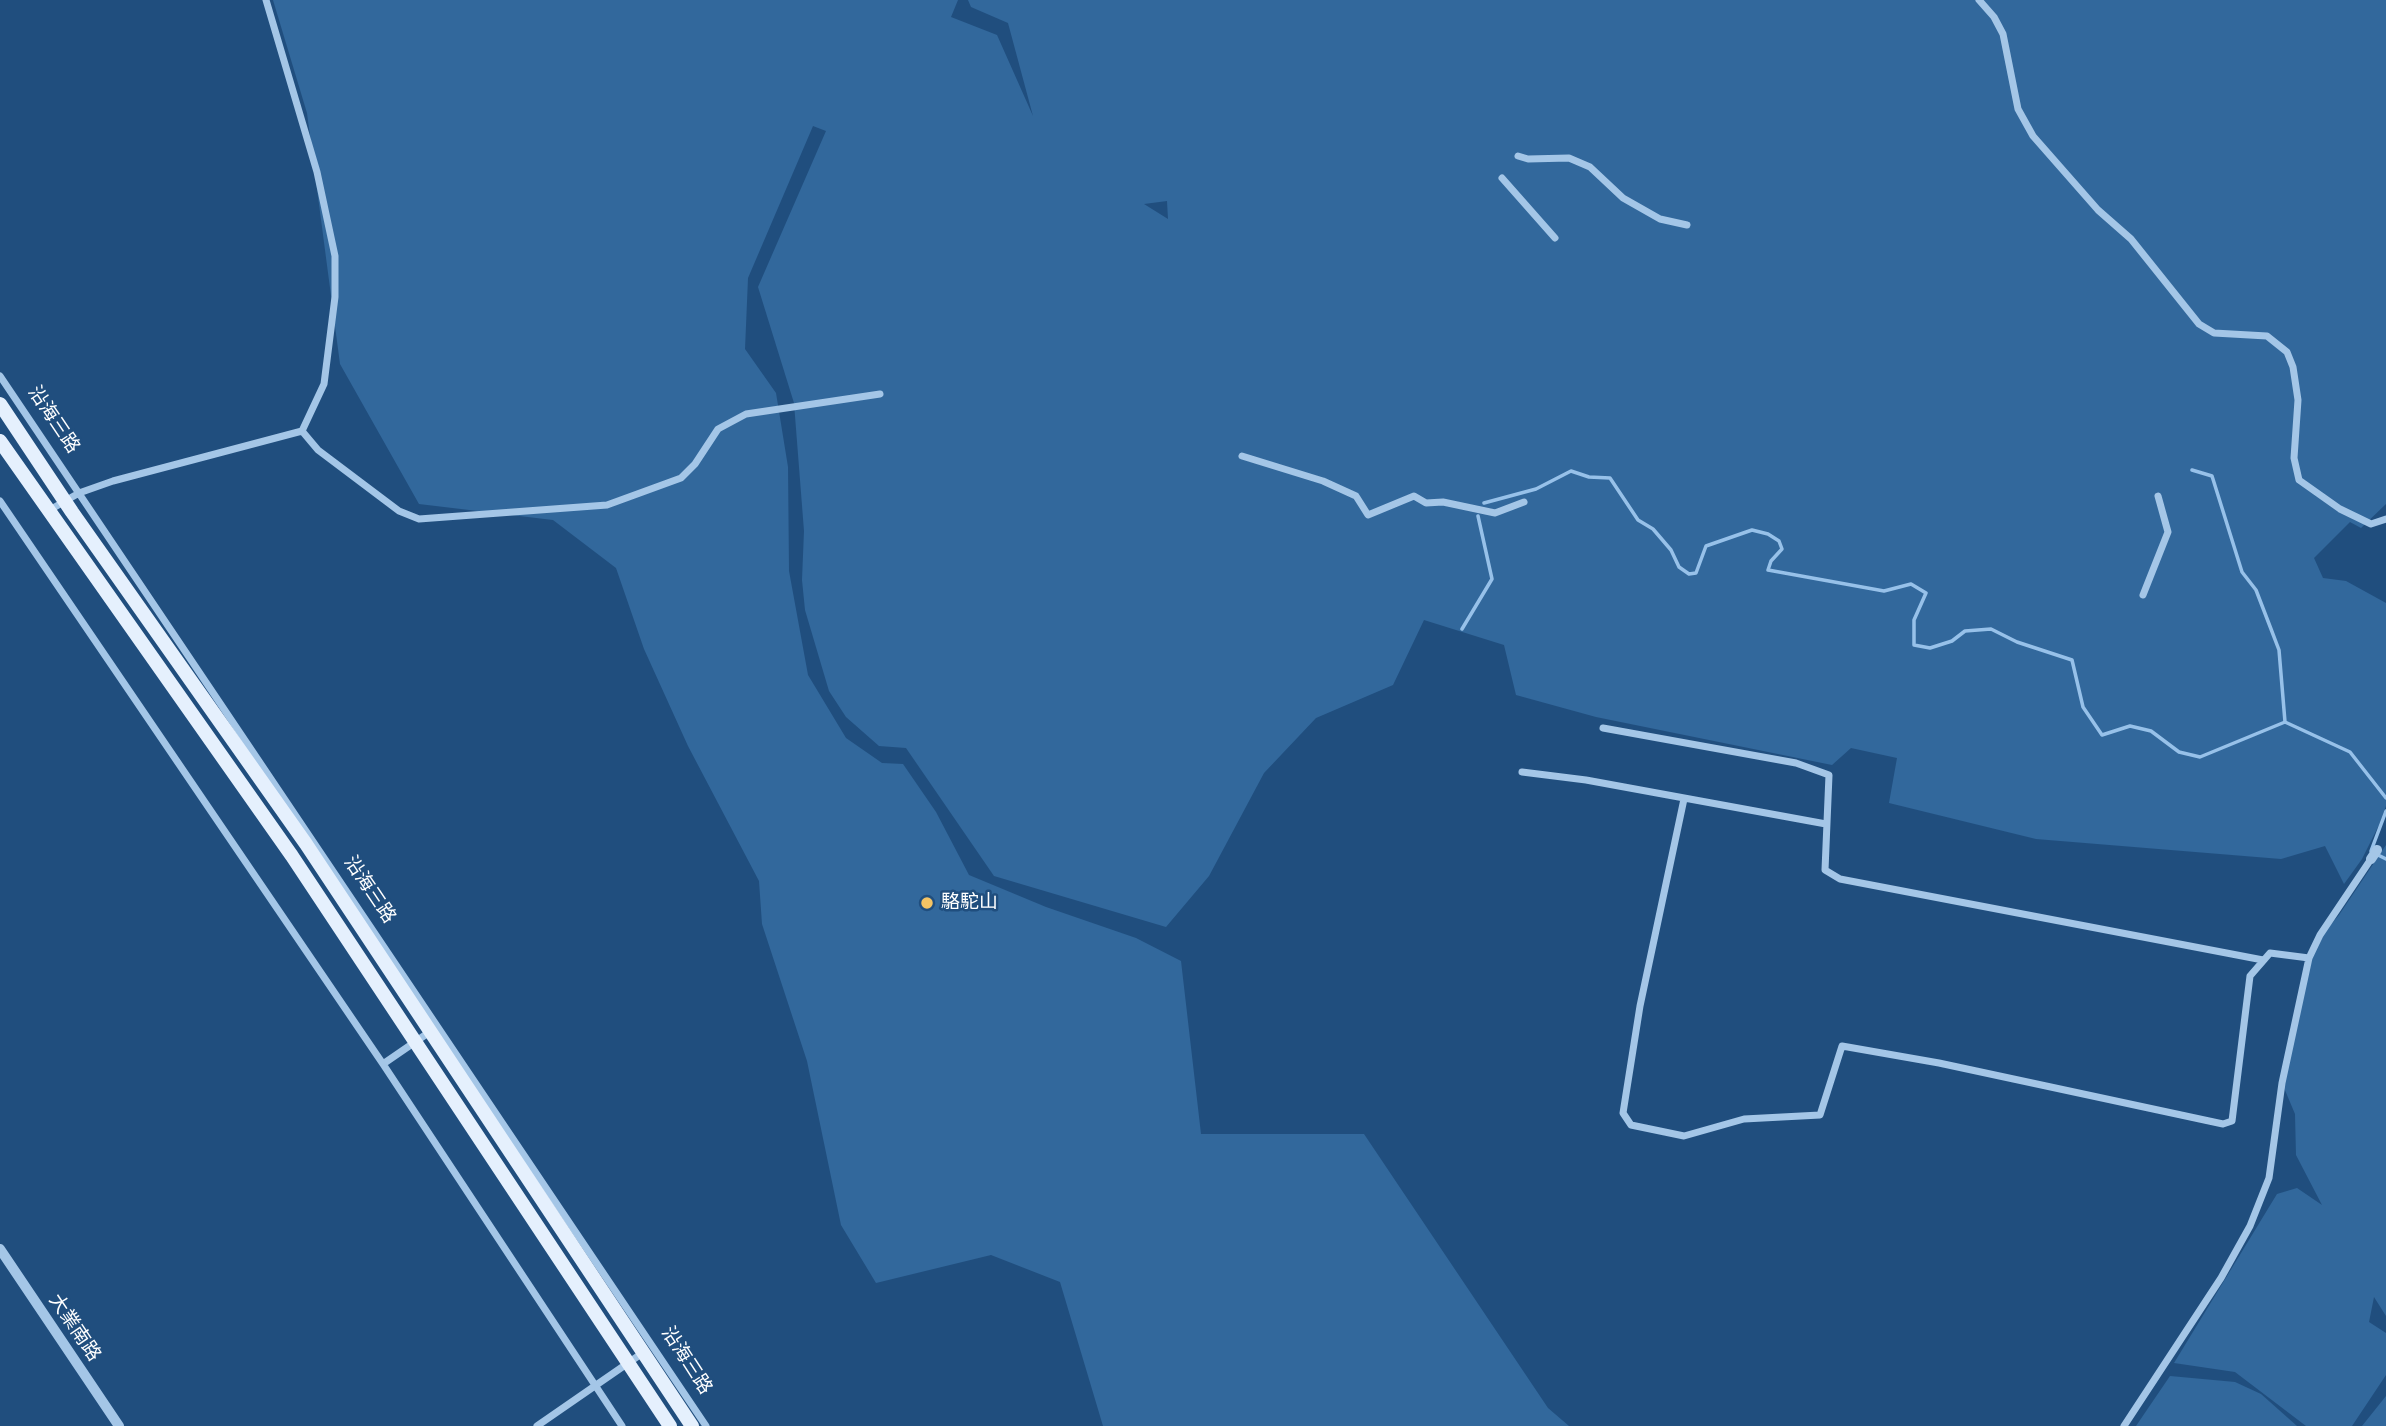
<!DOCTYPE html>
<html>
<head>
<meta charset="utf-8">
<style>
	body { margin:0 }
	canvas { display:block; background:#204e7e }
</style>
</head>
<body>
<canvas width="2386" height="1426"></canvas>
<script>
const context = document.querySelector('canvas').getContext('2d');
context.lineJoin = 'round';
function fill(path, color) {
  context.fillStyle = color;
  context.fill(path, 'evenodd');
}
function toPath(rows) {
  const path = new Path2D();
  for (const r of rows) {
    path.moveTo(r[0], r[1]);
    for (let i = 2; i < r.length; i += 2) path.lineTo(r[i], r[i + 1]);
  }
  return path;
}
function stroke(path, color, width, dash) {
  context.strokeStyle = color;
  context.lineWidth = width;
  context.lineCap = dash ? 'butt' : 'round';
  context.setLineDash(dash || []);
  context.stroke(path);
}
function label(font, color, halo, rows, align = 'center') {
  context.font = font + ' "Roboto Condensed","Noto Sans TC",sans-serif';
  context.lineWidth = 5;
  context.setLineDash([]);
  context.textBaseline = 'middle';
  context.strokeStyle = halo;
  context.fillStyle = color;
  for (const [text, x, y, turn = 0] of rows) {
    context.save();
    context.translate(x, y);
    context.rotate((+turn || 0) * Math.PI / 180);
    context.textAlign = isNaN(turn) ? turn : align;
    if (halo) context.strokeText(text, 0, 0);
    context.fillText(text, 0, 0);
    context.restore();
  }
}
fill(toPath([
	[273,0,958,0,951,17,997,35,1033,116,1008,23,971,7,968,0,2386,0,2386,504,2361,528,2350,522,2314,558,2323,578,2346,581,2386,603,2386,806,2379,825,2362,859,2344,884,2325,846,2281,859,2036,839,1889,803,1897,758,1851,748,1832,765,1596,717,1516,695,1504,645,1424,620,1393,685,1316,718,1264,773,1209,876,1166,927,994,876,906,748,879,746,846,717,829,691,805,610,802,580,804,531,794,403,758,287,826,131,813,126,748,278,745,349,776,393,788,467,789,571,808,675,846,738,882,763,903,764,936,812,969,875,1046,907,1136,938,1181,961,1201,1134,1364,1134,1548,1408,1569,1426,1103,1426,1060,1282,991,1255,876,1283,841,1225,807,1061,762,924,759,881,688,746,644,649,616,568,553,520,419,504,340,364,307,113],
	[1167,201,1168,219,1144,204],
	[2386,845,2386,1316,2374,1297,2369,1322,2386,1333,2386,1375,2352,1426,2306,1426,2235,1372,2174,1363,2277,1194,2297,1188,2322,1205,2296,1155,2295,1114,2282,1083,2316,942,2339,915],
	[2170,1376,2235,1382,2261,1394,2297,1426,2136,1426],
	[2386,1396,2386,1426,2362,1426]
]), '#32689c');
stroke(toPath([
	[2192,470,2212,476,2242,572,2256,590,2271,629,2279,650,2285,722],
	[1484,503,1536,489,1571,471,1589,477,1610,478,1638,520,1653,529,1671,550,1679,567,1689,574,1696,573,1706,546,1752,530,1768,534,1779,541,1782,549,1771,561,1768,570,1884,591,1911,584,1926,593,1914,620,1914,645,1930,648,1952,641,1965,631,1991,629,2017,642,2072,660,2083,707,2102,735,2130,726,2151,731,2179,752,2200,757,2285,722,2350,752,2386,798],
	[1462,629,1492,579,1478,516],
	[2371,851,2386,811],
	[2378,855,2386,859]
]), '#97c1e9', 3.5);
stroke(toPath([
	[266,0,317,172,335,256,335,297,324,384,302,431,318,450,399,511,419,519,607,505,681,478,695,464,718,429,746,414,880,394],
	[1979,0,1994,17,2003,34,2018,109,2033,136,2098,210,2131,239,2199,324,2214,333,2267,336,2287,352,2293,367,2298,400,2294,458,2299,480,2340,509,2371,524,2386,519],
	[1518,156,1528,159,1569,158,1590,167,1623,198,1660,219,1687,225],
	[1502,178,1555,238],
	[0,376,706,1426],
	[1242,456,1323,481,1356,496,1368,515,1414,496,1426,503,1443,502,1495,513,1524,502],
	[0,501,383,1064,622,1426],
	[48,511,79,493,113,481,302,431],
	[2143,595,2168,532,2158,496],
	[1603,728,1796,763,1829,775,1825,870,1840,879,2263,960],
	[1522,772,1586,780,1826,824],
	[1684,799,1640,1006,1623,1113,1631,1125,1684,1136,1744,1119,1820,1115,1842,1046,1939,1063,2223,1124,2232,1121,2250,976,2270,953,2309,958],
	[383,1064,431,1031],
	[537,1426,644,1352],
	[2124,1426,2221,1278,2250,1226,2269,1178,2282,1083,2309,958,2320,935,2371,859]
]), '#a4c6e7', 7);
stroke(toPath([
	[2371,859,2377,850],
	[0,1249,119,1426]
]), '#a4c6e7', 10);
stroke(toPath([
	[0,404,72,512,306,844,692,1426],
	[0,441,292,856,670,1426]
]), '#e5f0fd', 14);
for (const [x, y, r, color] of [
	[927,903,7,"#f5c464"]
]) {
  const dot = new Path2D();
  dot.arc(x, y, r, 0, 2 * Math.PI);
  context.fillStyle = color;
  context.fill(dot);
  stroke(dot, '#204e7e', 2.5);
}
label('19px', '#fff', '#204e7e', [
	["沿海三路",53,420,56],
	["沿海三路",369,890,56],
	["大業南路",74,1328,56],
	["沿海三路",686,1361,57]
]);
label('19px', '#fff', '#204e7e', [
	["駱駝山",941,903]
], 'left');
</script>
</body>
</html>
